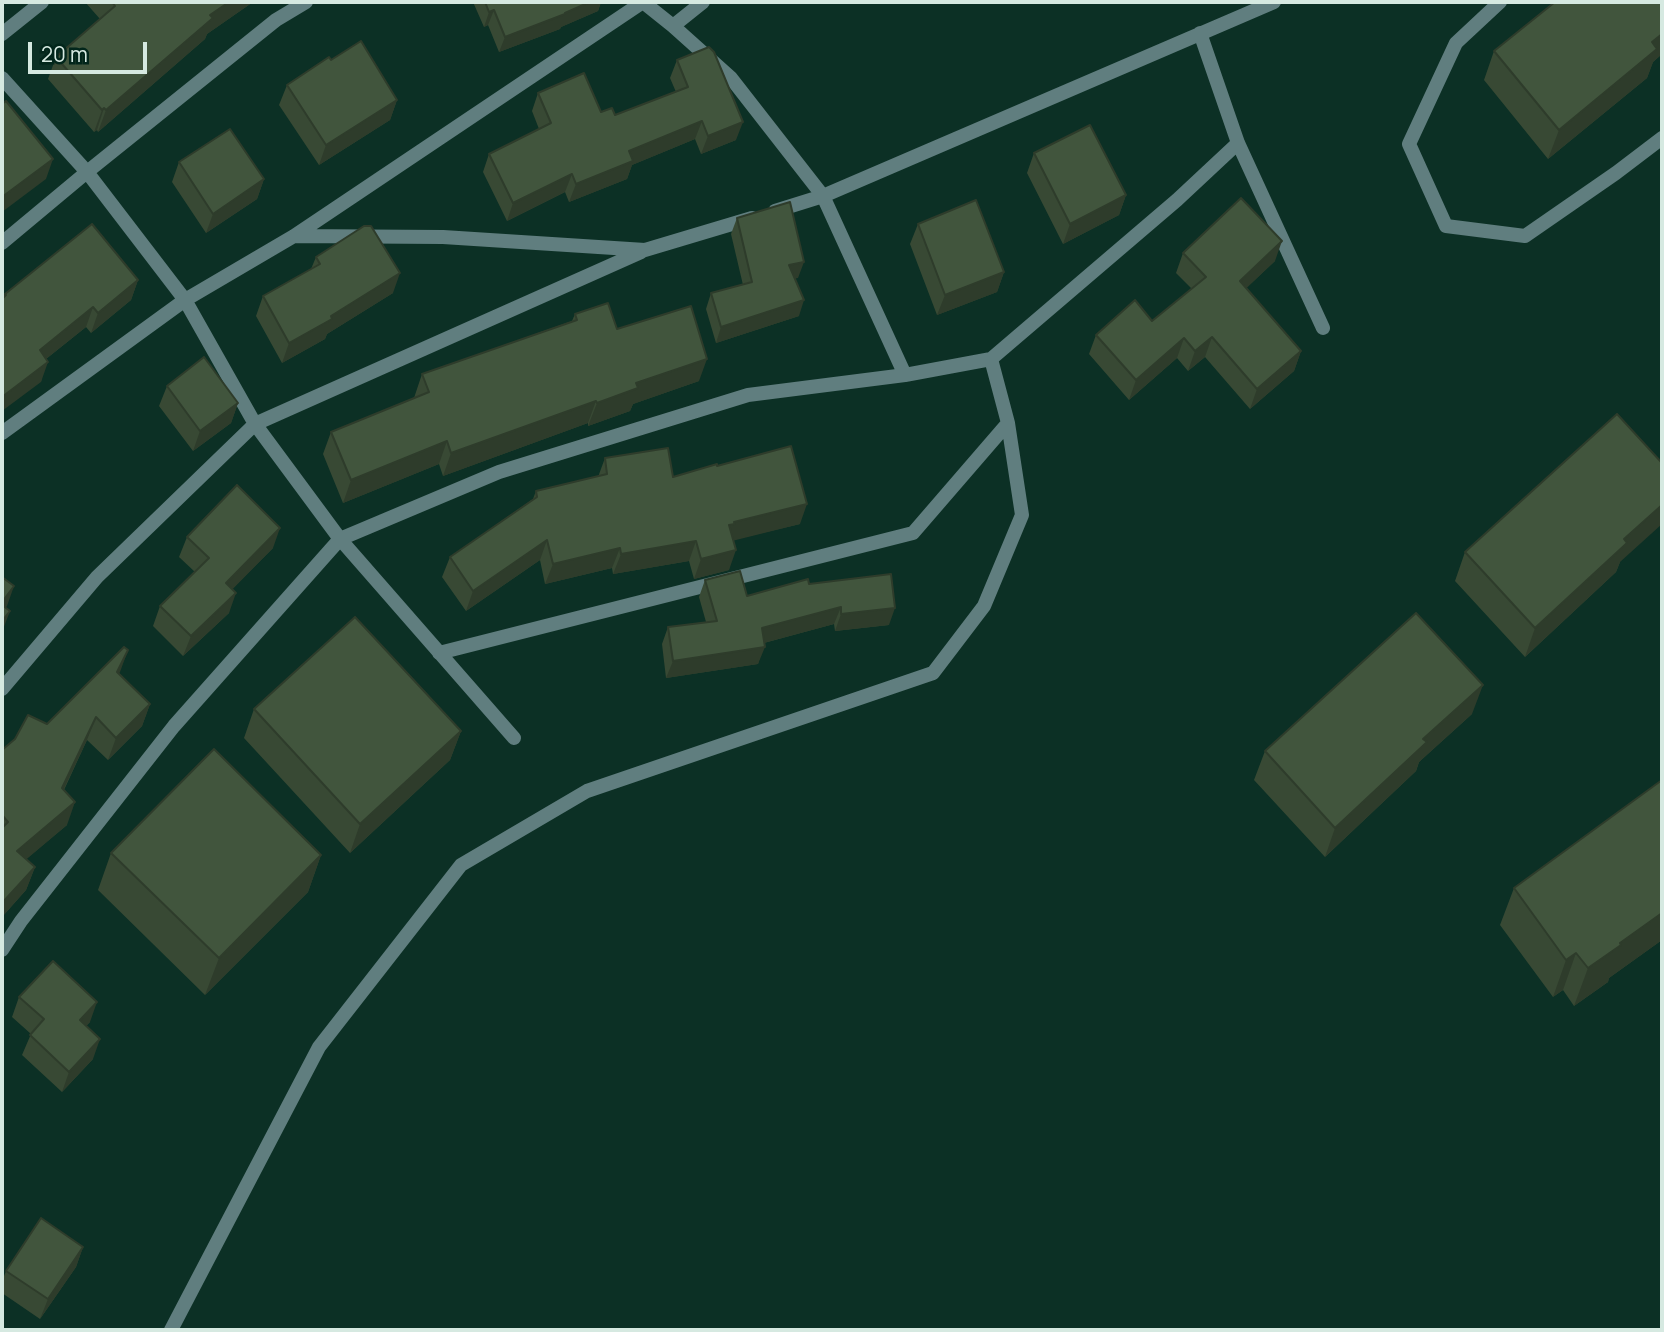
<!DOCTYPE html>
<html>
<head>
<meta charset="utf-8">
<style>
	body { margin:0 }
	#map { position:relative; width:1664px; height:1332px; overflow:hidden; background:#0c3025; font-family:Manrope,sans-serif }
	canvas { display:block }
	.frame { position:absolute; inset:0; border:4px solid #d6e9e1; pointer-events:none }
	.scale { position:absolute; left:28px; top:42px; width:119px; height:32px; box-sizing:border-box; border:4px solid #d6e9e1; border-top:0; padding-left:9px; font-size:21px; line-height:24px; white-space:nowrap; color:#d6e9e1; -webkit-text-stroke:5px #02261b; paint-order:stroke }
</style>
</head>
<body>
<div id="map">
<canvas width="1664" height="1332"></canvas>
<div class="frame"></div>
<div class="scale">20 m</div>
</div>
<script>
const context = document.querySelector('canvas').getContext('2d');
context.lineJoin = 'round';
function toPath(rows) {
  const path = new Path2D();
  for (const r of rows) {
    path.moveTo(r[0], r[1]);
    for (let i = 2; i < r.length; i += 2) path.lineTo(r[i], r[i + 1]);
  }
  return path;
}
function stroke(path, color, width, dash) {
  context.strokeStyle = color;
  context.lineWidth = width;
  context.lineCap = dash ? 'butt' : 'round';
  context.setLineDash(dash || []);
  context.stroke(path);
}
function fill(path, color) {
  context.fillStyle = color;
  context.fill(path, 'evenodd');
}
stroke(toPath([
	[643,2,673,26,731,78,823,196,905,375],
	[1500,2,1456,43,1409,144,1446,226,1525,236,1616,173,1662,138],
	[673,26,703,2],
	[1200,33,1238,143,1323,328],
	[2,34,42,2],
	[2,78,87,172,185,300,255,424,340,539,514,738],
	[775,211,823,196,1274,2],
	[294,236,443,237,645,250,752,218],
	[2,243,87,172,276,20,306,2],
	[2,433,185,300,294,236,643,2],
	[439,653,913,533,1008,423],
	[2,689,97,577,255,424,641,252],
	[2,950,21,921,174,726,340,539,499,472,748,395,905,375,991,359,1177,200,1238,143],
	[171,1330,319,1047,461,865,587,791,933,673,984,606,1022,515,1008,423,991,359]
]), '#607e7f', 14);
fill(toPath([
	[85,2,253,2,207,34,205,39,98,132,97,130,94,132,48,79,56,57,100,19],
	[473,2,601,2,598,11,561,27,560,29,499,52,488,25,484,27],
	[1662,2,1662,54,1653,62,1647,78,1548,159,1484,80,1494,51],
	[331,60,397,100,390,120,319,165,279,105,287,85],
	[677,60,736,140,701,154,695,139,632,165,627,179,569,202,565,192,507,221,483,172,489,154,539,129,532,111,538,93,601,112,615,115,676,92,670,78],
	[1034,153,1126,195,1119,215,1063,244,1027,173],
	[179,162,264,179,257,199,206,233,172,182],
	[737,218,798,278,795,278,799,316,716,343,706,309,711,293,743,285,731,234],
	[918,224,1004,272,997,292,937,315,910,244],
	[1183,253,1275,261,1246,288,1301,351,1294,371,1250,409,1205,357,1188,371,1177,358,1129,400,1089,354,1096,335,1152,321,1192,289,1176,273],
	[316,257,393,293,327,334,325,339,282,363,256,316,263,296,311,269],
	[138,280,131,300,91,333,86,327,46,359,41,382,4,297,5,294],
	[575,314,617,329,699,381,633,404,630,411,588,426,588,423,443,476,439,464,343,503,323,454,331,432,414,398,422,374,572,321],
	[167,386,238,403,231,423,193,451,159,406],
	[605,458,673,477,717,466,800,524,733,540,729,570,694,579,689,561,613,574,612,568,545,584,540,560,466,611,442,577,450,557,533,499,536,491,598,477],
	[187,537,273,548,232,589,229,613,183,656,153,626,160,606,195,572,179,557],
	[1465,552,1620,562,1616,572,1525,657,1455,581],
	[705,580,747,596,809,584,889,625,835,631,834,624,764,643,758,664,666,678,662,644,668,627,706,622,699,597],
	[119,673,150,704,142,726,108,760,87,740,64,790,67,825,26,859,35,867,26,890,2,917,2,750,47,724],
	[254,709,461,731,450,760,350,853,244,738],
	[1472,714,1419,762,1416,771,1325,857,1254,780,1265,751],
	[1662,780,1662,940,1609,978,1608,982,1574,1006,1563,990,1553,997,1500,925,1514,888],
	[111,853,321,855,308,892,205,995,98,890],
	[19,997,90,1022,86,1026,93,1059,62,1092,22,1055,31,1034,12,1017],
	[83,1247,76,1267,40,1319,2,1293,2,1281,6,1271]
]), '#384934');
fill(toPath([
	[229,2,253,2,207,34,205,39,98,132,106,110,210,15],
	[590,2,601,2,598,11,561,27,560,29,499,52,505,37],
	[494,10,488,25,484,27,489,12],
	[1662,34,1662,54,1653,62,1647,78,1548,159,1559,130],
	[397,100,390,120,319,165,326,145],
	[104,108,97,130,94,132,102,110],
	[702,121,695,139,632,165,627,179,569,202,576,184,629,151],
	[743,122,736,140,701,154,708,136],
	[53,159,46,179,2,212,2,197],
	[572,174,565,192,507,221,513,203],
	[264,179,257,199,206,233,213,214],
	[1126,195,1119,215,1063,244,1070,224],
	[1282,241,1275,261,1233,301,1240,281],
	[804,262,798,278,783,281,789,265],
	[1004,272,997,292,937,315,945,295],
	[400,273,393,293,327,334,325,339,282,363,289,343],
	[138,280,131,300,91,333,98,313],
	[804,300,799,316,716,343,721,327],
	[93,307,86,327,32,370,40,350],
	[1212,337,1205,357,1188,371,1195,351],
	[1184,338,1177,358,1129,400,1136,380],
	[1301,351,1294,371,1250,409,1257,389],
	[707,359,699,381,633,404,630,411,588,426,597,403,636,383],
	[48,362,41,382,2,411,2,397],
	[596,401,588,423,443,476,451,453],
	[238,403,231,423,193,451,200,431],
	[447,441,439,464,343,503,351,480],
	[807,504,800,524,728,542,729,525,734,522],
	[1662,505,1662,524,1620,562,1616,572,1525,657,1535,628,1624,539],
	[280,528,273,548,219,603,226,583],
	[547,540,540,560,466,611,473,591],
	[696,541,689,561,613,574,621,554],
	[620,548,612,568,545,584,553,564],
	[736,550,729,570,694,579,701,559],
	[14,586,7,606,2,612,2,602],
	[236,593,229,613,183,656,191,636],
	[841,607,834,624,756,645,762,628],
	[895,608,889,625,835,631,841,614],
	[10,611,2,632,2,621],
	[765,647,758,664,666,678,673,661],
	[128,650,120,672,109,694,117,672],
	[1483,685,1472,714,1419,762,1416,771,1325,857,1335,828,1423,739],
	[150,704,142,726,108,760,116,738],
	[96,717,87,740,54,810,62,788],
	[461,731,450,760,350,853,360,824],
	[75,802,67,825,9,874,17,851],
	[321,855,308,892,205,995,219,958],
	[35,867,26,890,2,917,2,903],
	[1662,913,1662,940,1609,978,1608,982,1574,1006,1588,968,1620,943],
	[1576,953,1563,990,1553,997,1566,960],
	[97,1002,90,1022,73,1040,80,1020],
	[100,1039,93,1059,62,1092,69,1072],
	[83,1247,76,1267,40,1319,48,1299]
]), '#2e3c2b');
const building = toPath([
	[112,2,229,2,210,15,213,18,106,110,104,108,102,110,56,57,115,6,112,2],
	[485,2,590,2,565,13,565,14,505,37,494,10,489,12,485,2],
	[1555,2,1662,2,1662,34,1652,42,1657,49,1559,130,1494,51,1555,2],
	[361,41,397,100,326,145,287,85,329,57,331,60,361,41],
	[709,47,714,52,743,122,708,136,702,121,629,151,633,161,576,184,572,174,513,203,489,154,551,123,538,93,584,73,601,112,612,108,615,115,688,87,677,60,709,47],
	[6,101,53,159,2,197,2,104,6,101],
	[1090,125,1126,195,1070,224,1034,153,1090,125],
	[230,129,264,179,213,214,179,162,230,129],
	[1241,198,1282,241,1240,281,1301,351,1257,389,1212,337,1195,351,1184,338,1136,380,1096,335,1135,300,1152,321,1206,277,1183,253,1241,198],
	[976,200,1004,272,945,295,918,224,976,200],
	[790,202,804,262,789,265,804,300,721,327,711,293,752,282,737,218,790,202],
	[92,224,138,280,98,313,93,307,40,350,48,362,2,397,2,299,6,295,5,294,92,224],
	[364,226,371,226,400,273,331,316,332,319,289,343,263,296,320,264,316,257,364,226],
	[608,303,617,329,691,306,707,359,636,383,638,388,597,403,596,401,451,453,447,441,351,480,331,432,429,392,422,374,577,320,575,314,608,303],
	[204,357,238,403,200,431,167,386,204,357],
	[1617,414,1662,463,1662,505,1624,539,1627,543,1535,628,1465,552,1617,414],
	[791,446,807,504,734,522,735,524,729,525,736,550,701,559,696,541,621,554,620,548,553,564,547,540,473,591,450,557,537,497,536,491,607,474,605,458,668,448,673,477,717,464,717,466,791,446],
	[237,485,280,528,226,583,236,593,191,636,160,606,209,558,187,537,237,485],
	[740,571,747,596,808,579,809,584,891,574,895,608,841,614,841,607,762,628,765,647,673,661,668,627,717,621,705,580,740,571],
	[2,577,14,586,2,602,2,577],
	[2,605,10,611,2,621,2,605],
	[1416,613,1483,685,1423,739,1427,742,1335,828,1265,751,1416,613],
	[355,617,461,731,360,824,254,709,355,617],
	[124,647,128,650,117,672,150,704,116,738,96,717,62,788,75,802,17,851,35,867,2,903,2,828,8,822,2,815,2,750,15,739,28,715,47,724,124,647],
	[214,749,321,855,219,958,111,853,214,749],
	[1662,780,1662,913,1620,943,1621,945,1588,968,1576,953,1566,960,1514,888,1662,780],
	[53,961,97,1002,80,1020,100,1039,69,1072,30,1035,44,1019,19,997,53,961],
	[41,1218,83,1247,48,1299,6,1271,41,1218]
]);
fill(building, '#41553d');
stroke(building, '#2e3c2b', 2);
</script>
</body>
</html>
